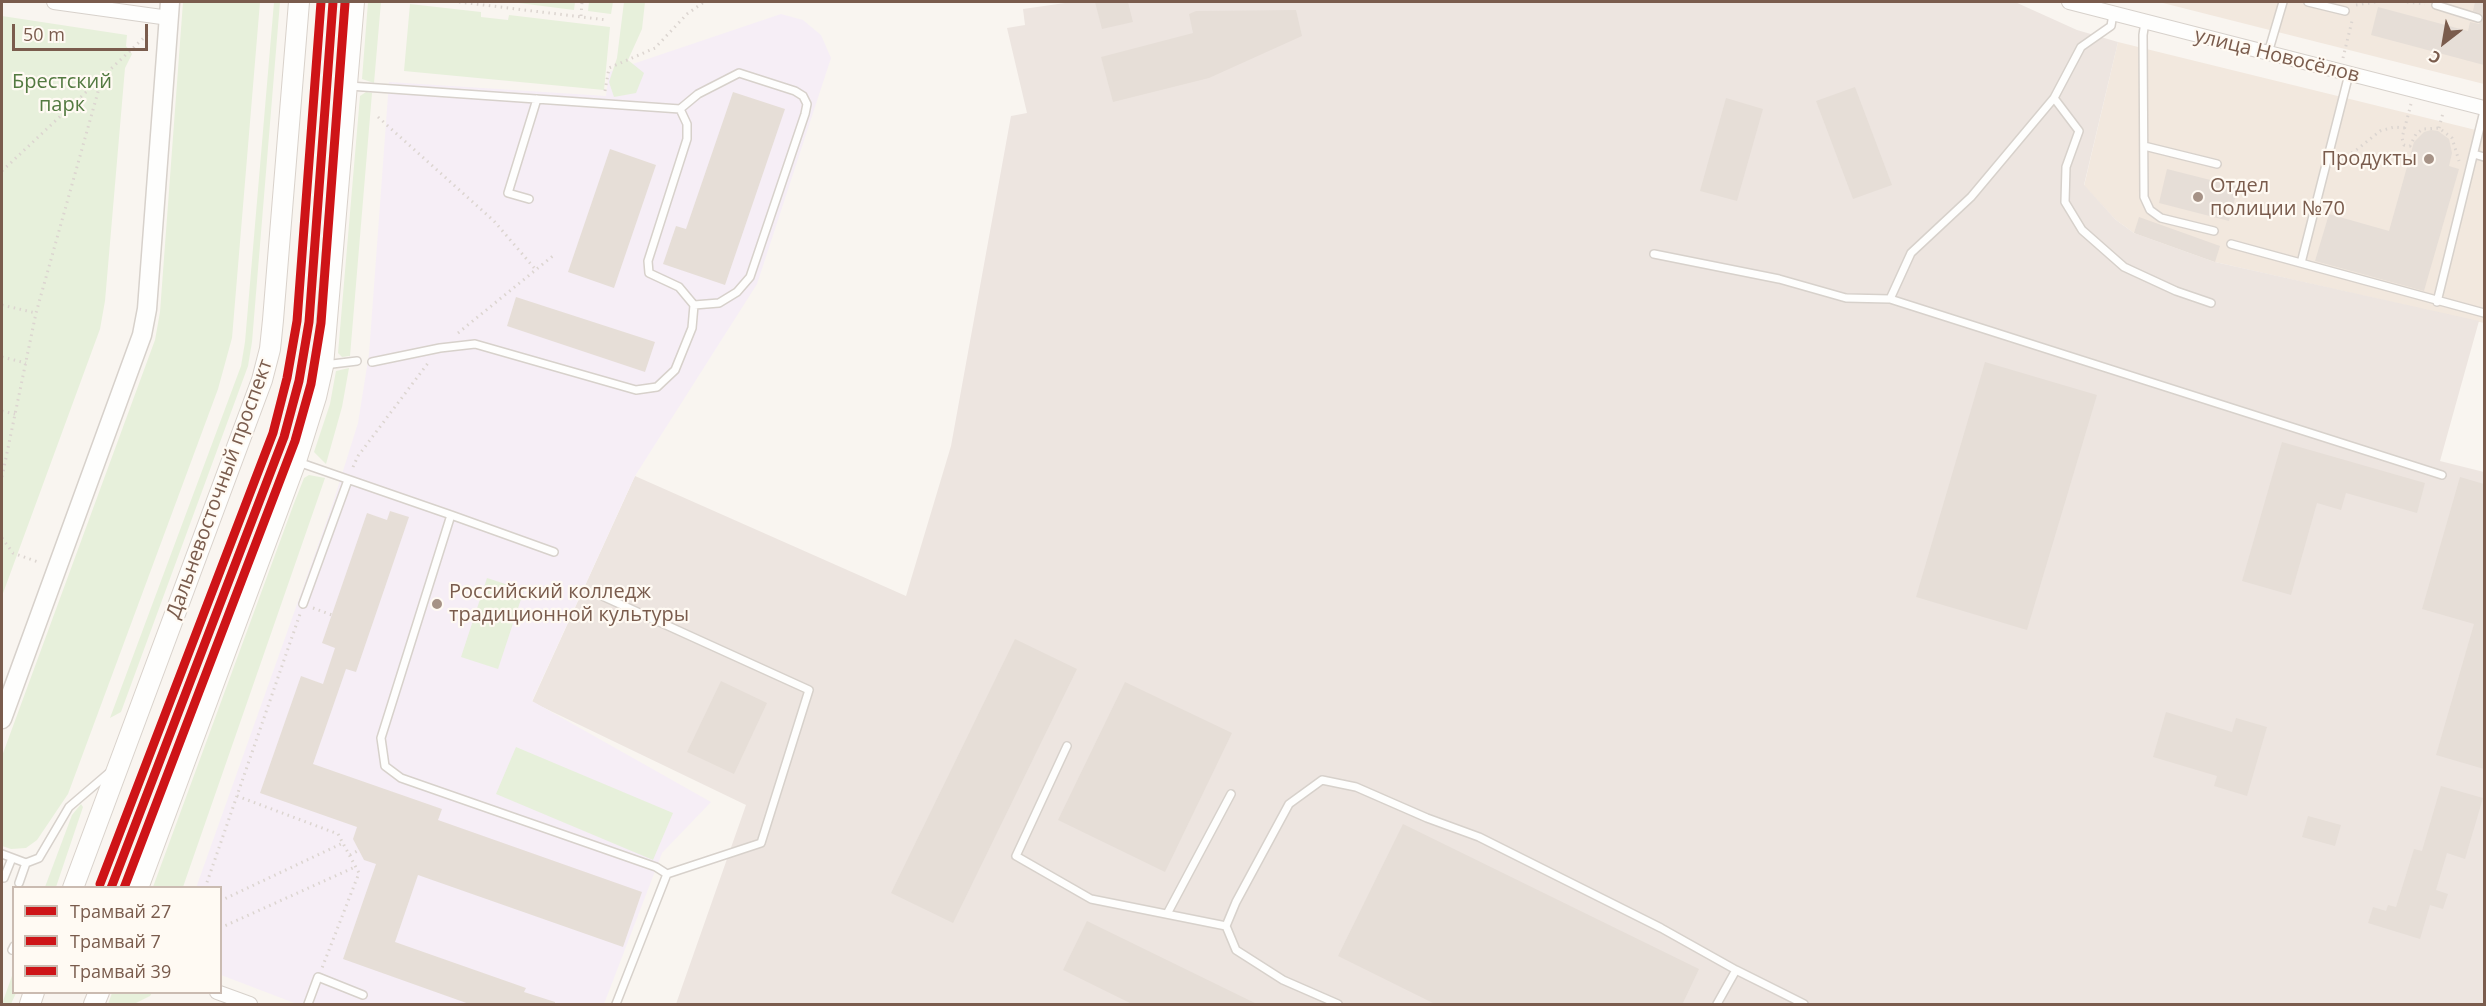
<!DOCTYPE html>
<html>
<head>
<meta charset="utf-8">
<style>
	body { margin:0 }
	#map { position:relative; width:2486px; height:1006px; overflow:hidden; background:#f9f5f0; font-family:"Open Sans",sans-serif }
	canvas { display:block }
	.frame { position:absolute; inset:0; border:3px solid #7a5c4d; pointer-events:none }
	.legend { position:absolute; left:12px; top:886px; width:210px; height:108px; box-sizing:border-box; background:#fffaf3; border:2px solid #cabbb1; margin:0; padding:8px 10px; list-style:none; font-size:18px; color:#7a5c4d }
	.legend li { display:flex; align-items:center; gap:12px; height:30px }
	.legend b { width:30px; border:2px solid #cabbb1 }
	.north { position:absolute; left:2414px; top:12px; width:60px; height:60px; -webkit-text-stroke:4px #fffaf3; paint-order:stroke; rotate:211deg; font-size:16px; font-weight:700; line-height:24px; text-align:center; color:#7a5c4d }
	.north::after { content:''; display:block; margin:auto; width:21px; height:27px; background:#7a5c4d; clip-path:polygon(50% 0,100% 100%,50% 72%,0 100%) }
	.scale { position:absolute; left:12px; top:24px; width:136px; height:27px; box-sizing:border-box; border:3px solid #7a5c4d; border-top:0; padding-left:8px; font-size:18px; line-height:21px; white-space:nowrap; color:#7a5c4d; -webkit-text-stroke:4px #fffaf3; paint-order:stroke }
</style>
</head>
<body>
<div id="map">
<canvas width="2486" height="1006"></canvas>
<div class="frame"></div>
<ul class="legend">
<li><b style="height:8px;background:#ce1417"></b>Трамвай 27</li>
<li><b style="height:8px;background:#ce1417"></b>Трамвай 7</li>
<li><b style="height:8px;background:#ce1417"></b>Трамвай 39</li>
</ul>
<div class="north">С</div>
<div class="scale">50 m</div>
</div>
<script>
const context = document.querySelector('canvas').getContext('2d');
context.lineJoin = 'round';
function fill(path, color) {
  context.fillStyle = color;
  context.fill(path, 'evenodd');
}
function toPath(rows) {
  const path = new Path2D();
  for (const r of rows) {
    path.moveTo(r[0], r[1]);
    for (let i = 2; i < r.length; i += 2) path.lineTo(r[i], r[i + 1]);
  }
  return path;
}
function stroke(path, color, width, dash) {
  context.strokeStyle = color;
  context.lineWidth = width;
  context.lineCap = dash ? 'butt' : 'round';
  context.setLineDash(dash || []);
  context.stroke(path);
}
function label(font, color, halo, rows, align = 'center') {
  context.font = font + ' "Open Sans",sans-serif';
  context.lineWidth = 4.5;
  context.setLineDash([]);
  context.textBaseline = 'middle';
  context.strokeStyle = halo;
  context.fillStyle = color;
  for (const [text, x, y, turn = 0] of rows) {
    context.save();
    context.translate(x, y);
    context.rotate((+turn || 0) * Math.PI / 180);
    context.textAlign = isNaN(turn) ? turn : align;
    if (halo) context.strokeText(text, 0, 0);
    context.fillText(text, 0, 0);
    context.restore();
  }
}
fill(toPath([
	[2159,2,2484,2,2484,84,2234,21],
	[2118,42,2484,132,2484,323,2215,262,2134,233,2116,220,2084,186]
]), '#f2e8de');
fill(toPath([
	[1072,2,2015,2,2077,30,2118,42,2084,185,2116,220,2134,233,2215,262,2479,321,2440,461,2484,472,2484,1004,676,1004,746,805,532,702,635,476,906,596,951,446,1011,116,1027,113,1007,28,1025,25,1023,9]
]), '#ede5e0');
fill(toPath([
	[781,14,803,20,821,35,831,58,757,284,635,476,532,701,711,802,662,853,604,1004,297,1004,221,975,220,888,196,888,332,506,358,423,369,354,389,82,606,96,609,72]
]), '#f6eef6');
fill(toPath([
	[183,2,260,2,232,338,218,389,68,794,37,840,26,848,11,849,2,846,2,756,155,340,160,312],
	[274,2,280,2,252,342,248,366,121,712,110,718,241,366,245,342],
	[368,2,381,2,374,83,362,79],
	[511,2,575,2,574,10],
	[589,2,613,2,611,14,588,11],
	[624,2,645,2,642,29,628,60,644,73,636,93,614,97,609,82,617,58],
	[410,4,481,12,481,17,508,20,509,15,610,27,604,90,404,71],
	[2,16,127,35,126,46,132,54,125,68,105,301,100,329,2,596],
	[366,92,372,93,350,356,342,357,338,353,360,96],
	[349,368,342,407,326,464,314,452,330,404,336,371],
	[309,475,325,478,183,887,153,887,293,506,304,478],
	[487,578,524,590,498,669,461,657],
	[516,747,673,813,653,860,496,794],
	[81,804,83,807,56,887,45,887,72,815],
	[13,973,14,992,16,993,11,1004,2,1004],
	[112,993,112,992,152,993,150,996,134,1004,108,1004]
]), '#e7f0db');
fill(toPath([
	[1095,2,1128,2,1133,22,1102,29],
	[2475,2,2484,2,2484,65,2371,35,2378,7,2468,31,2470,22,2479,24,2483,19,2482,14,2473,11],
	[1296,10,1302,36,1209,78,1113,102,1101,57,1193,33,1189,14,1196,11],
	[1855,87,1892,185,1853,199,1816,101],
	[733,92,785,109,725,285,663,264,676,226,686,229],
	[1726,98,1763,109,1737,201,1700,191],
	[2431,130,2438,131,2449,139,2452,153,2449,166,2459,169,2424,291,2315,261,2329,214,2389,231,2414,142,2424,132],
	[610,149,656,165,614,288,568,272],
	[2167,169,2238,187,2229,221,2159,203],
	[2139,217,2220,246,2215,262,2134,233],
	[516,297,655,342,645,372,507,326],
	[1985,362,2097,395,2027,630,1916,597],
	[2282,442,2425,483,2417,513,2346,493,2341,510,2317,503,2291,595,2242,581],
	[2460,477,2484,484,2484,769,2436,755,2474,624,2422,609],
	[390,511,409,517,356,672,346,669,313,764,442,809,438,820,642,892,623,947,418,875,395,942,526,988,524,992,555,1002,555,1005,472,1005,343,959,376,864,364,860,353,839,357,827,260,793,301,676,323,684,335,648,322,643,367,513,387,520],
	[1015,639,1077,669,953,923,891,893],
	[721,681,767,703,734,774,687,752],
	[1125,682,1232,733,1165,872,1058,820],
	[2166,712,2232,732,2236,718,2267,727,2247,796,2214,786,2217,776,2153,757],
	[2441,786,2483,798,2465,859,2447,853,2436,890,2448,894,2443,909,2430,905,2420,939,2368,923,2373,907,2386,911,2388,905,2396,907,2414,849,2422,851],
	[2308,816,2341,825,2335,846,2302,837],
	[1403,824,1699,969,1682,1005,1437,1005,1338,956],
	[1087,921,1259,1005,1134,1005,1063,970]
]), '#e6ded7');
const service = toPath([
	[2308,2,2345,11],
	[2437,2,2436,5,2478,18],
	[2113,14,2111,26,2081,47,2054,98,2079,131,2066,167,2065,202,2082,230,2124,267,2176,291,2211,303],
	[2145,22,2143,35,2144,197,2150,210,2161,218,2214,231],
	[2268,53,2283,2],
	[349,86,680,109,698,94,739,73,795,91,803,96,807,104,805,114,750,277,737,292,719,303,694,305],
	[2144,146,2217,164],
	[2474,154,2484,157],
	[529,199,508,193,537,99],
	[2231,244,2484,313],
	[1654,254,1779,279,1846,298,1890,299,1911,253,1971,197,2054,98],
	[2301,263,2349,74],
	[1890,299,2442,475],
	[2437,302,2484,111],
	[372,362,440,348,475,344,636,390,657,387,675,370,692,328,694,305,679,287,649,273,648,261,687,139,687,124,680,109],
	[324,365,357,361],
	[298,462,451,515,381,738,385,766,401,778,656,867,667,874,616,1004],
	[451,515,554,552],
	[600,595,809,690,761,843,667,874],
	[303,604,348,480],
	[1067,746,1016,856,1091,899,1226,926],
	[2,854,26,863],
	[4,878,12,858],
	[19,883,26,863,39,858,69,807,110,772],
	[1167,914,1231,794],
	[12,950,14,946],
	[308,1004,318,977,363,995],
	[1338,1004,1283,980,1236,950,1226,926,1236,902,1289,804,1322,780,1356,787,1427,818,1479,837,1661,928,1736,970],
	[1717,1004,1736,970,1804,1004]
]);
const minor = toPath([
	[54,2,169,18],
	[2069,2,2484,108],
	[217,992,250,1004]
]);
const tertiary = toPath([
	[2,719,142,335,147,309,170,2]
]);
const secondary = toPath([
	[73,888,262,380,270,349,273,320,299,2],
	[138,888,296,461,316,397,323,366,354,2],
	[30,1004,34,992],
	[94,1004,99,992]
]);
stroke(service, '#d7d1cb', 10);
stroke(minor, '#d7d1cb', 16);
stroke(tertiary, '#d7d1cb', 21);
stroke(secondary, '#d9d2cb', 22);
stroke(toPath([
	[459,2,607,20],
	[2407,2,2425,4],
	[2356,5,2376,2],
	[581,16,582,2],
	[2343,58,2352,21],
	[605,91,609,68,655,48,687,14,704,2],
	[2411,104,2402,138,2404,145,2410,146,2416,134,2423,129,2439,128,2452,138,2459,161],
	[378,117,494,221,536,270],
	[2439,128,2443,113],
	[2341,159,2355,151,2380,131,2394,127,2405,128],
	[2,171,149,33],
	[2,305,36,313],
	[458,333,554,255],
	[2,357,26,363],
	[2,411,15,414],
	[353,467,358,456,428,363],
	[2,477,36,313,103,74],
	[2,538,13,553,38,562],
	[313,608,332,615],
	[237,796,338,834,359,873,322,968],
	[350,855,359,850],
	[205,888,300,614],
	[220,901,343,843],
	[220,928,355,867]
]), '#dcd5d0', 3, [1.5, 4.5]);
stroke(service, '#fefefd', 7);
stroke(minor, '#fefefd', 14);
stroke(tertiary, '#fefefd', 18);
stroke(secondary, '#fefefd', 20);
stroke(toPath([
	[111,888,284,437,299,381,309,322,333,2]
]), '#ce1417', 9);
stroke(toPath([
	[124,888,295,441,311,384,321,323,345,3]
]), '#ce1417', 9);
stroke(toPath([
	[100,884,273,433,287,378,297,321,321,2]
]), '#ce1417', 9);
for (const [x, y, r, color] of [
	[2429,159,6,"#a69286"],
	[2198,197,6,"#a69286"],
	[437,604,6,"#a69286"]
]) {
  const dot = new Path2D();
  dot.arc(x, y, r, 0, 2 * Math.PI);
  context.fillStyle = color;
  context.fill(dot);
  stroke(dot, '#fffaf3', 2);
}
label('20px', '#7a5c4d', '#fffaf3', [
	["улица Новосёлов",2277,56,14],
	["Дальневосточный проспект",220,489,-70]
]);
label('20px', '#537a41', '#fffaf3', [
	["Брестский",62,82],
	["парк",62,105]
]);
label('20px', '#7a5c4d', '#fffaf3', [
	["Продукты",2417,159,"right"],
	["Отдел",2210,186],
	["полиции №70",2210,209],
	["Российский колледж",449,592],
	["традиционной культуры",449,615]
], 'left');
</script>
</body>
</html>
